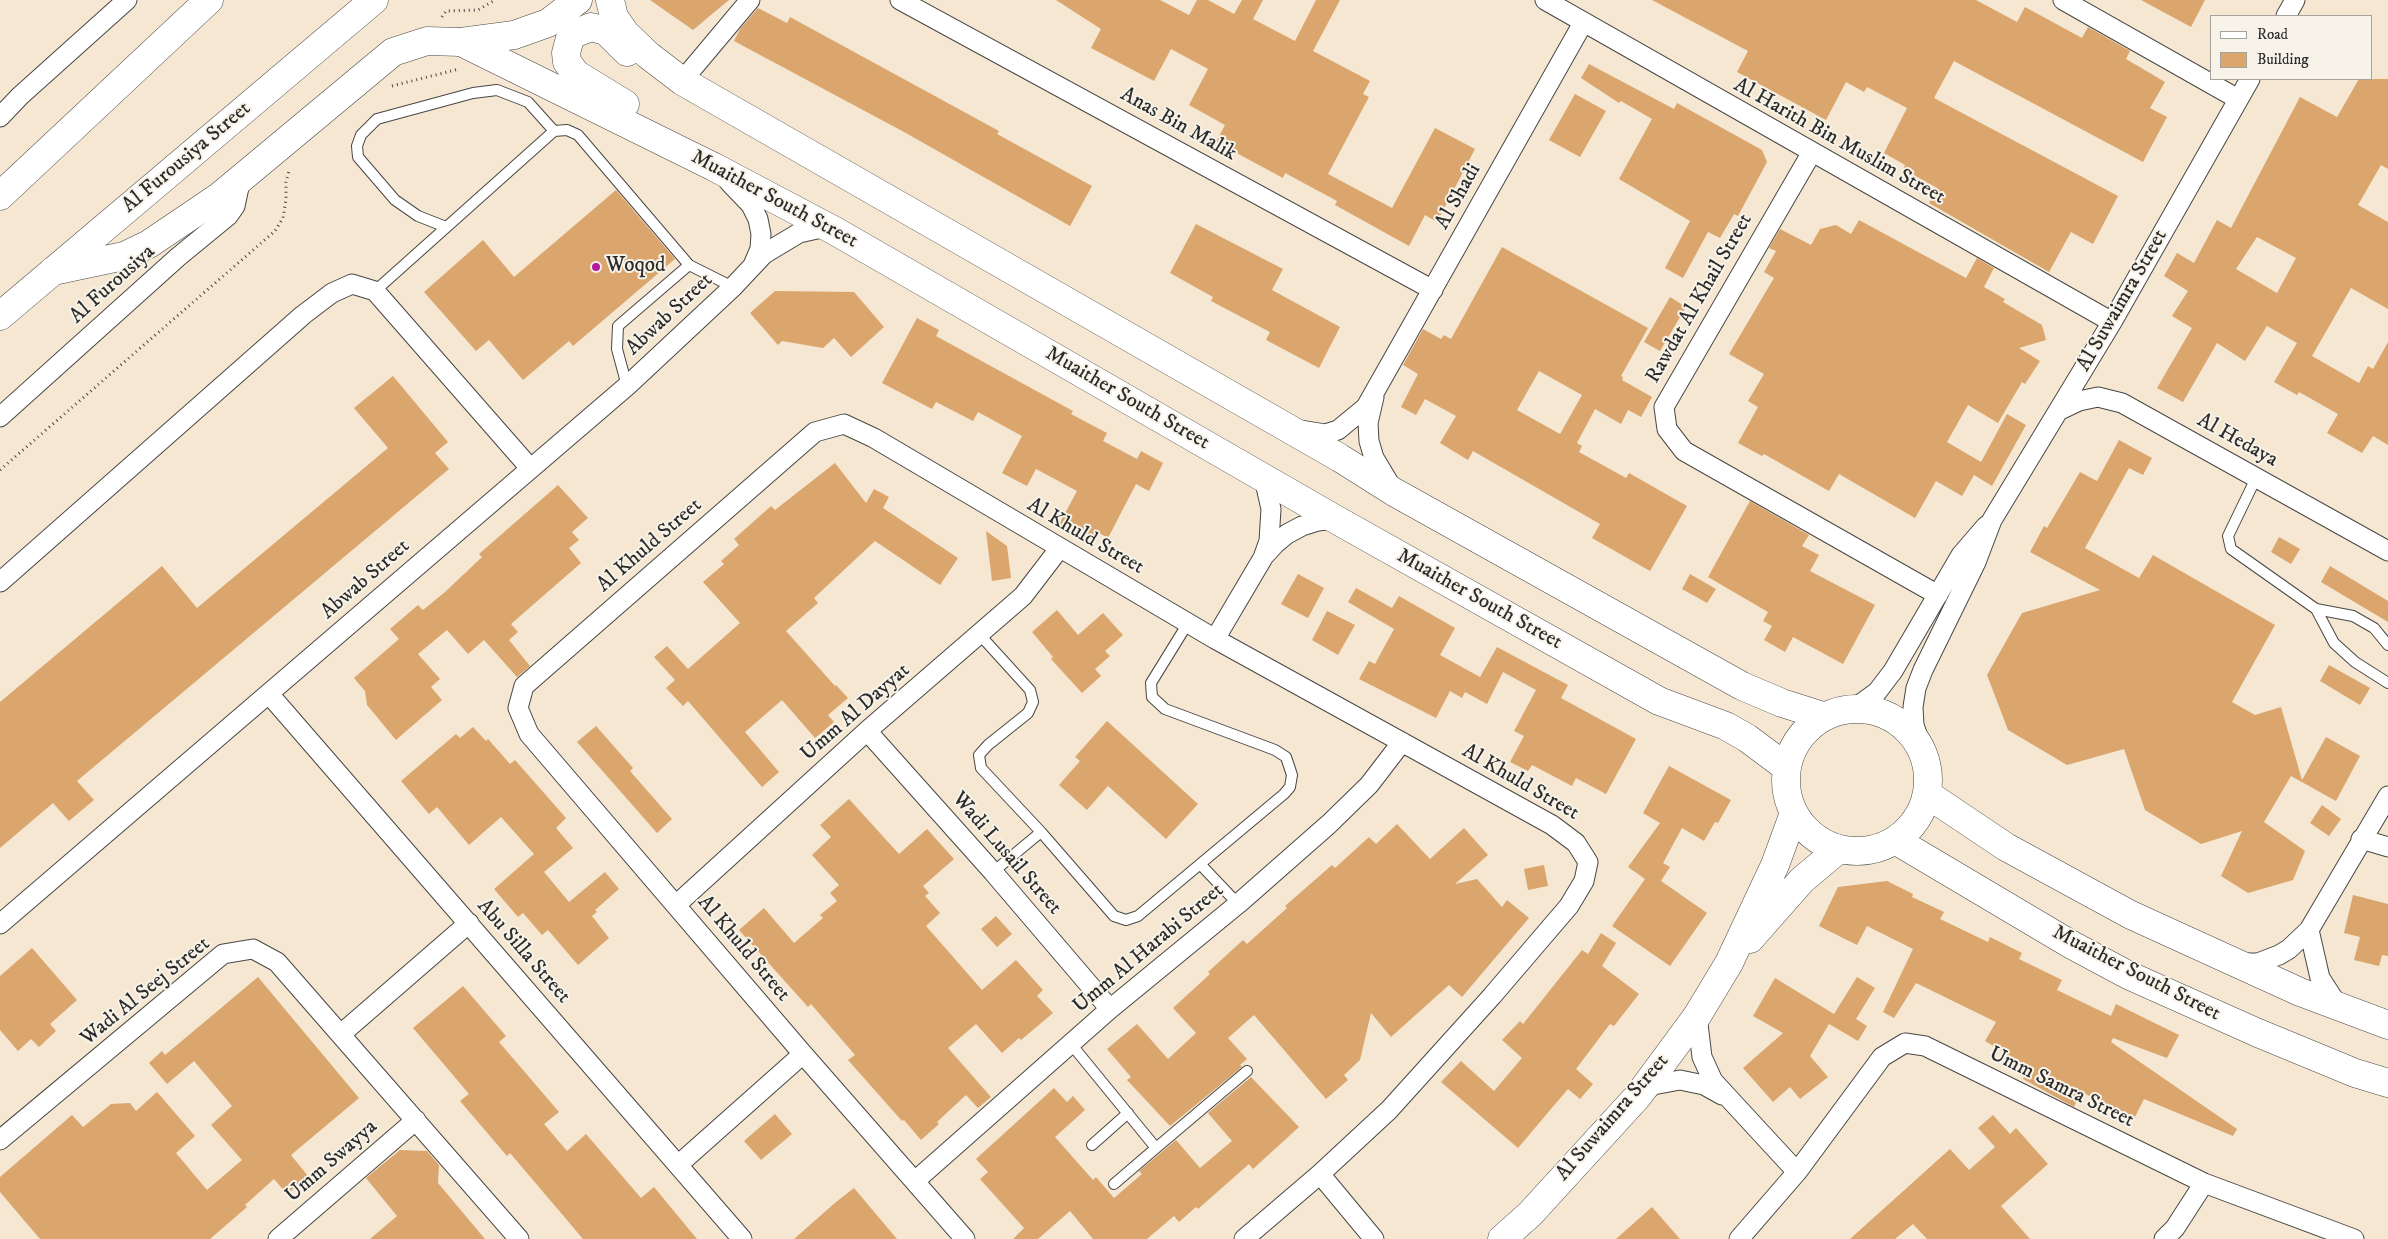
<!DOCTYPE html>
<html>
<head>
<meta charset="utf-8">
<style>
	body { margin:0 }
	#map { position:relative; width:2388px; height:1239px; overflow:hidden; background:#f5e7d2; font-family:"IM FELL DW Pica",serif }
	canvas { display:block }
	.legend { position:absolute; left:2210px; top:15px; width:162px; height:65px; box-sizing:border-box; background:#f7f3e8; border:1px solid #a5a39c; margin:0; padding:6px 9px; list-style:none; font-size:15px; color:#2b2b2b }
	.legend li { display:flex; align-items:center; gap:10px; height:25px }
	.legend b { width:25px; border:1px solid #a5a39c }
</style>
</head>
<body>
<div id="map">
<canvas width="2388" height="1239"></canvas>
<ul class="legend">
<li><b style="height:6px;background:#fff"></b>Road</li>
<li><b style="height:14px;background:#daa66d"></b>Building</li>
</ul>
</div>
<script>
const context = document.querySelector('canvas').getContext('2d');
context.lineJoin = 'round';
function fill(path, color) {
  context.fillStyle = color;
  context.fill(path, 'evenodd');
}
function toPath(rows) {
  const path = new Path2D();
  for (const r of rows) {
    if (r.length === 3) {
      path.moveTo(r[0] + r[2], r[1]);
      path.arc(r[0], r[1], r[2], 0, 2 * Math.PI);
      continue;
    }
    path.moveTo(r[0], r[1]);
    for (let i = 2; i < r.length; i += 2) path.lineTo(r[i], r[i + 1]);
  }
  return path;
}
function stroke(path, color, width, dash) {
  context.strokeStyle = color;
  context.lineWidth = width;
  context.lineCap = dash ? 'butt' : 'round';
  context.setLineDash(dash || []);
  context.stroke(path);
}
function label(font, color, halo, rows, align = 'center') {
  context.font = font + ' "IM FELL DW Pica",serif';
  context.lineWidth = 4;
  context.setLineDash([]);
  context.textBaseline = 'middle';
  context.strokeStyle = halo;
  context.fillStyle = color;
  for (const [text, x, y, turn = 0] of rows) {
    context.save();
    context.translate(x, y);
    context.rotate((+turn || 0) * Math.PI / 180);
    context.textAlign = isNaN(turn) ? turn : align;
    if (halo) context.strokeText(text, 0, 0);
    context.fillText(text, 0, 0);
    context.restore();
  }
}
fill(toPath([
	[650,0,729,0,693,30],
	[1056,0,1160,0,1189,15,1197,0,1208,0,1234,14,1242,0,1263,0,1253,19,1295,41,1316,0,1340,0,1313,51,1370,81,1363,94,1369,97,1328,174,1392,208,1435,128,1475,149,1437,222,1425,215,1409,246,1335,205,1337,201,1285,173,1283,178,1216,142,1225,125,1189,105,1208,69,1171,49,1154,81,1091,48,1101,29],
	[1652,0,1976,0,2017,22,2025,7,2082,38,2088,27,2130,51,2126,59,2165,82,2150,108,2167,117,2143,162,1954,61,1934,98,2118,196,2093,244,2071,232,2049,272,1929,203,1937,188,1903,169,1905,165,1884,153,1907,108,1867,87,1864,92,1846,82,1826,120,1737,72,1748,51],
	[2141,0,2205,0,2191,27],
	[758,8,787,23,790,17,999,131,997,134,1092,186,1070,226,904,132,734,41,740,29],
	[1589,64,1674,109,1677,103,1762,150,1767,162,1738,216,1734,214,1720,238,1708,232,1683,278,1665,268,1690,221,1619,179,1652,119,1621,101,1619,103,1581,78],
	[2359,79,2388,79,2388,169,2381,165,2358,205,2388,222,2388,309,2351,288,2312,356,2359,383,2368,366,2373,369,2388,342,2388,445,2373,436,2362,453,2327,433,2338,414,2299,392,2297,395,2274,382,2297,343,2267,326,2245,361,2217,343,2183,402,2157,388,2192,328,2172,316,2188,291,2164,276,2177,253,2194,263,2217,220,2231,228,2300,97,2337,117],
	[2257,237,2296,258,2277,293,2236,269],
	[1575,94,1606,111,1580,157,1549,140],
	[616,190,675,259,573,346,569,341,523,380,489,340,476,351,424,292,483,240,514,277],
	[1859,220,1966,278,1977,258,1994,268,1984,287,2005,299,2003,302,2042,325,2046,340,2019,348,2040,361,2025,384,2022,382,1998,423,1968,405,1947,442,1981,462,2007,414,2026,425,1992,486,1974,475,1962,496,1936,481,1915,518,1839,474,1829,491,1764,454,1762,456,1738,443,1758,407,1748,401,1764,374,1729,354,1774,278,1764,272,1776,251,1769,248,1780,229,1811,245,1820,229,1836,225,1851,234],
	[1196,224,1283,269,1272,290,1340,327,1319,368,1266,340,1270,332,1211,301,1213,297,1170,273],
	[1502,247,1648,328,1621,376,1623,377,1622,380,1652,397,1641,417,1628,410,1621,424,1595,409,1577,443,1582,446,1579,452,1626,478,1629,473,1687,506,1650,571,1592,538,1600,524,1473,451,1468,460,1440,443,1456,416,1425,399,1416,415,1401,407,1418,374,1403,365,1423,329,1441,339,1444,335,1451,339],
	[1539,371,1582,395,1560,434,1517,410],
	[775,291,854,292,884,327,851,357,834,338,823,348,782,341,778,345,750,313],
	[1670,297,1686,307,1660,351,1644,342],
	[917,318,939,330,936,336,1073,411,1071,414,1107,433,1103,441,1137,459,1141,451,1163,463,1149,491,1136,484,1108,538,1099,533,1092,547,1057,528,1077,491,1036,469,1027,486,1002,473,1022,436,978,412,973,421,936,402,932,409,882,383],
	[393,376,448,442,435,453,449,469,77,781,94,800,69,821,53,803,0,848,0,702,162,566,197,608,388,448,354,408],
	[2119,440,2152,458,2143,475,2129,468,2085,548,2139,578,2153,555,2275,625,2232,702,2255,715,2281,707,2302,780,2326,737,2360,756,2336,801,2291,776,2264,822,2305,851,2293,880,2248,893,2221,876,2242,831,2201,844,2145,810,2124,749,2067,765,2008,730,1987,675,2022,613,2100,590,2030,552,2044,526,2047,528,2080,472,2097,481],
	[835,463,866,503,874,489,889,497,883,508,958,558,940,585,875,541,814,598,818,603,786,631,835,686,836,685,848,698,828,715,834,722,815,738,782,700,745,732,779,772,762,787,688,701,683,706,666,688,675,680,654,657,667,646,688,669,740,623,703,582,724,564,721,561,739,545,734,539,771,506,775,510],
	[558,485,588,518,572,532,579,540,569,548,581,563,511,624,518,632,509,640,530,666,517,677,484,640,468,654,447,630,418,654,440,679,431,687,442,700,396,740,367,705,365,691,354,678,399,639,390,629,418,605,423,610,445,592,482,557,479,554],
	[1750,501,1809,535,1802,546,1819,555,1810,571,1875,605,1843,664,1793,637,1785,652,1764,640,1772,626,1763,621,1768,612,1708,577],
	[986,531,1007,546,1011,578,992,581],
	[2279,537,2300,549,2291,564,2271,552],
	[2330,566,2388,601,2388,622,2321,582],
	[1298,574,1324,588,1308,618,1281,604],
	[1690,574,1716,589,1707,603,1682,589],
	[1356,588,1392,608,1399,596,1455,628,1440,655,1480,677,1497,647,1568,685,1561,698,1636,739,1606,794,1576,778,1572,786,1532,765,1528,771,1510,762,1524,736,1514,731,1536,690,1503,672,1487,704,1465,692,1462,698,1450,691,1436,718,1359,679,1369,661,1375,664,1394,629,1348,602],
	[1057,610,1078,635,1103,613,1123,635,1105,651,1110,656,1095,669,1101,676,1082,693,1051,659,1053,657,1032,632],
	[1327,611,1355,625,1338,655,1312,640],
	[2329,665,2370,688,2360,705,2320,681],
	[1107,721,1198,804,1166,839,1108,786,1087,810,1059,785,1080,761,1075,757],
	[596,726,633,768,630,771,672,819,657,833,577,742],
	[473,727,486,741,488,739,510,764,515,760,566,818,556,828,573,848,544,872,569,902,605,872,619,889,595,910,597,912,592,916,609,938,578,965,548,930,542,935,523,913,518,917,494,889,534,854,501,817,469,845,437,807,429,814,401,781,456,734,460,738],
	[1669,766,1731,800,1718,823,1715,822,1704,841,1682,828,1663,863,1670,867,1661,881,1707,913,1670,966,1612,926,1645,879,1628,867,1660,823,1643,813],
	[849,799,899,854,927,829,954,859,923,886,929,893,925,896,940,913,926,926,982,990,1016,960,1043,990,1037,996,1053,1013,1021,1040,1019,1038,1002,1053,976,1024,948,1048,991,1097,978,1108,966,1095,937,1122,939,1124,921,1140,904,1120,902,1121,848,1060,855,1055,811,1004,808,1007,739,930,764,908,794,943,823,918,820,915,837,901,830,893,839,885,812,855,831,837,820,825],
	[2322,805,2341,819,2329,836,2310,823],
	[1397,824,1430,859,1464,828,1488,855,1455,884,1477,879,1502,907,1507,900,1529,918,1462,997,1449,985,1391,1037,1371,1013,1360,1060,1344,1075,1348,1080,1326,1099,1254,1015,1228,1038,1247,1059,1240,1065,1242,1067,1170,1126,1127,1080,1131,1077,1107,1049,1137,1024,1168,1059,1196,1033,1173,1008,1210,974,1208,972,1243,940,1247,944,1287,908,1285,906,1332,865,1335,868,1369,837,1376,844],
	[1544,865,1548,886,1528,890,1524,869],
	[1887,881,1913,894,1912,897,1944,912,1940,919,1988,942,1990,937,2022,953,2019,959,2062,980,2057,990,2111,1016,2116,1004,2179,1035,2167,1058,2113,1038,2111,1042,2237,1129,2233,1136,2144,1099,2135,1117,2081,1092,2074,1107,2023,1079,2028,1067,1985,1041,1996,1022,1916,983,1894,1018,1883,1012,1913,949,1867,926,1857,945,1819,926,1838,887],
	[2353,895,2388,904,2388,956,2382,955,2379,966,2354,960,2360,937,2344,933],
	[996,916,1012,934,997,947,981,929],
	[1601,933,1616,943,1602,966,1639,994,1614,1026,1610,1024,1576,1069,1593,1084,1580,1099,1568,1089,1518,1148,1441,1082,1461,1061,1494,1091,1522,1058,1502,1040,1520,1021,1523,1024,1582,950,1588,954],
	[32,948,77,1000,50,1024,56,1031,39,1047,31,1039,18,1051,0,1030,0,976],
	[258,977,359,1098,291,1155,308,1176,287,1194,274,1179,245,1205,247,1207,210,1239,40,1239,0,1192,0,1177,72,1115,83,1127,111,1104,130,1103,136,1111,157,1092,195,1136,176,1153,207,1190,242,1160,211,1125,232,1106,194,1061,167,1084,149,1063,162,1051,165,1055],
	[1857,977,1875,988,1856,1019,1867,1026,1858,1041,1829,1024,1810,1056,1828,1077,1800,1099,1790,1087,1773,1102,1743,1068,1783,1033,1753,1016,1775,978,1834,1014],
	[463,986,506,1036,499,1042,559,1112,544,1124,567,1151,586,1134,641,1198,654,1187,697,1239,583,1239,510,1153,507,1156,460,1101,469,1094,413,1028],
	[1251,1077,1299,1127,1253,1169,1249,1164,1198,1209,1196,1207,1179,1222,1174,1216,1147,1239,1093,1239,1070,1211,1038,1239,1013,1239,1024,1228,980,1179,988,1172,976,1159,1054,1088,1067,1102,1073,1096,1085,1110,1055,1137,1093,1180,1096,1177,1114,1198,1142,1174,1139,1171,1176,1140,1200,1168,1232,1141,1208,1113],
	[775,1114,792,1134,761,1160,744,1141],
	[1993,1115,2010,1134,2016,1128,2048,1164,2001,1206,2030,1239,1927,1239,1913,1224,1895,1239,1850,1239,1950,1149,1969,1170,1995,1147,1978,1128],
	[400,1150,427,1151,439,1165,438,1183,485,1239,370,1239,397,1216,366,1178],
	[854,1188,897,1239,794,1239,836,1202],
	[1652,1207,1680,1239,1616,1239]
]), '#daa66d');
const lane = toPath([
	[446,227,418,216,395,200,358,157,357,146,361,135,377,119,473,93,497,90,528,102,554,131],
	[375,291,554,131,567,130,578,135,689,265,733,287],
	[627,386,617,349,618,326,689,265],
	[2256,478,2228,536,2231,549,2316,609,2334,643,2355,662,2388,683],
	[2316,609,2353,616,2374,628,2388,645],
	[980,635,1030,690,1033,702,1028,713,988,745,979,755,981,768,1041,832,1114,916,1126,920,1138,916,1284,794,1290,787,1292,775,1286,757,1275,750,1165,709,1152,697,1151,683,1188,623],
	[1201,865,1238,904],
	[993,872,1041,832],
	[1071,1044,1156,1148,1114,1184],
	[1092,1145,1128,1113],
	[1156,1148,1247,1071]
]);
const street = toPath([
	[900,0,1433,290],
	[1545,0,2112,322],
	[2063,0,2238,99],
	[2286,16,2295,0],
	[682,81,750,0],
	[0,117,20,96,127,0],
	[1812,152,1664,407,1667,429,1684,451,1938,595],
	[729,182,751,205,758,219,761,234,760,249,754,263],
	[1374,397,1368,423,1369,441,1374,458,1392,488],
	[2058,411,2079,401,2098,397,2122,403,2388,551],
	[0,417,178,257,228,216,235,206,241,178],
	[1300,430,1325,434,1338,430,1366,407,1583,23],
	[1264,478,1271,509,1269,541,1264,555],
	[0,582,303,315,332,293,352,284,375,291,530,468],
	[1215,639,1264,556,1275,544,1287,534,1302,526,1318,521,1335,519],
	[269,694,742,1239],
	[1855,708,1877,692,1893,671,1961,555,1986,526],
	[867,731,993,872,1110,1009],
	[1920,743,1914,725,1913,707,1916,688,1923,670,1976,562,1992,520,2112,322,2250,79],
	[2361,839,2388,847],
	[676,905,867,731,1023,596,1059,549],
	[0,924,627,386,733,287,764,254,799,233,826,227],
	[2309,930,2320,978,2338,1006],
	[2239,963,2258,963,2279,955,2289,949,2309,930,2388,796],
	[1697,1016,1702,1057,1713,1081,1797,1172],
	[341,1034,469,923],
	[1643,1093,1653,1085,1680,1080,1704,1085,1722,1095],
	[0,1140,223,954,253,949,277,962,519,1239],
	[678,1165,803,1054],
	[1320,1174,1374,1239],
	[915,1181,1110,1009,1238,904,1329,824,1369,785,1402,742],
	[278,1239,416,1120],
	[965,1239,803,1054,529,734,518,708,524,686,815,432,844,424,874,438,1215,639,1552,825,1576,843,1588,862,1584,881,1569,906,1492,996,1389,1110,1320,1174,1244,1239],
	[1739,1239,1797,1172,1882,1057,1905,1043,1925,1046,2204,1183,2354,1239],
	[2164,1239,2175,1228,2204,1183]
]);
const secondary = toPath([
	[610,0,614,17,626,34,648,55,682,81,1340,458,1394,492,1742,686,1782,703,1823,716],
	[461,42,714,167,835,231,1335,519,1659,701,1726,726,1747,738,1786,767],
	[625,104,576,74,567,62,566,53,570,38,576,33,591,27,606,31,627,52],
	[1857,780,71],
	[1927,794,2006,847,2131,915,2300,992,2388,1025],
	[1895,840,2072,945,2128,975,2258,1033,2355,1073,2388,1083],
	[1750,939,1802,880,1839,849],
	[1502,1239,1530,1214,1638,1096,1697,1016,1729,963,1775,865,1794,813]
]);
const highway = toPath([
	[0,196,209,0],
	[53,271,124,256,149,244,220,196,393,52,427,41,461,42,514,35,548,23,578,0],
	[0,316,374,0]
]);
stroke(lane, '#494744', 12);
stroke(street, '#494744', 21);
stroke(secondary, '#494744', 29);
stroke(highway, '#494744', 29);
stroke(toPath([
	[442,17,446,11,478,10,495,0],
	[392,86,459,69],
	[0,470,275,231,283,218,286,199,286,182,289,171]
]), '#494744', 3, [1, 4]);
stroke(lane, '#fff', 10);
stroke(street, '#fff', 19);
stroke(secondary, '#fff', 28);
stroke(highway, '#fff', 28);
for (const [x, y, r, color] of [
	[596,267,5,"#b5179e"]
]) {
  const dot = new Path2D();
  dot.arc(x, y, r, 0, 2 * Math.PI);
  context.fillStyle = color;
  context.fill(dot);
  stroke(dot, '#f7f3e8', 2);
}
label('21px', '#2b2b2b', '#f7f3e8', [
	["Anas Bin Malik",1178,125,29],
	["Al Harith Bin Muslim Street",1839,142,29],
	["Al Furousiya Street",187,158,-40],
	["Al Shadi",1459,197,-61],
	["Muaither South Street",774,200,28],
	["Al Furousiya",113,285,-42],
	["Rawdat Al Khail Street",1700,299,-60],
	["Al Suwaimra Street",2123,301,-60],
	["Abwab Street",670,315,-43],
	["Muaither South Street",1127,399,30],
	["Al Hedaya",2237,441,29],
	["Al Khuld Street",1085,537,30],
	["Al Khuld Street",650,546,-41],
	["Abwab Street",366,580,-41],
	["Muaither South Street",1479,600,29],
	["Umm Al Dayyat",856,713,-41],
	["Al Khuld Street",1520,783,30],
	["Wadi Lusail Street",1006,854,49],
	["Al Khuld Street",743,949,50],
	["Umm Al Harabi Street",1149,949,-40],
	["Abu Silla Street",523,952,49],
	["Muaither South Street",2136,974,27],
	["Wadi Al Seej Street",146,992,-39],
	["Umm Samra Street",2061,1088,26],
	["Al Suwaimra Street",1613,1118,-49],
	["Umm Swayya",332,1162,-41]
]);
label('21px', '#2b2b2b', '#f7f3e8', [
	["Woqod",606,267]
], 'left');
</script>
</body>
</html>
